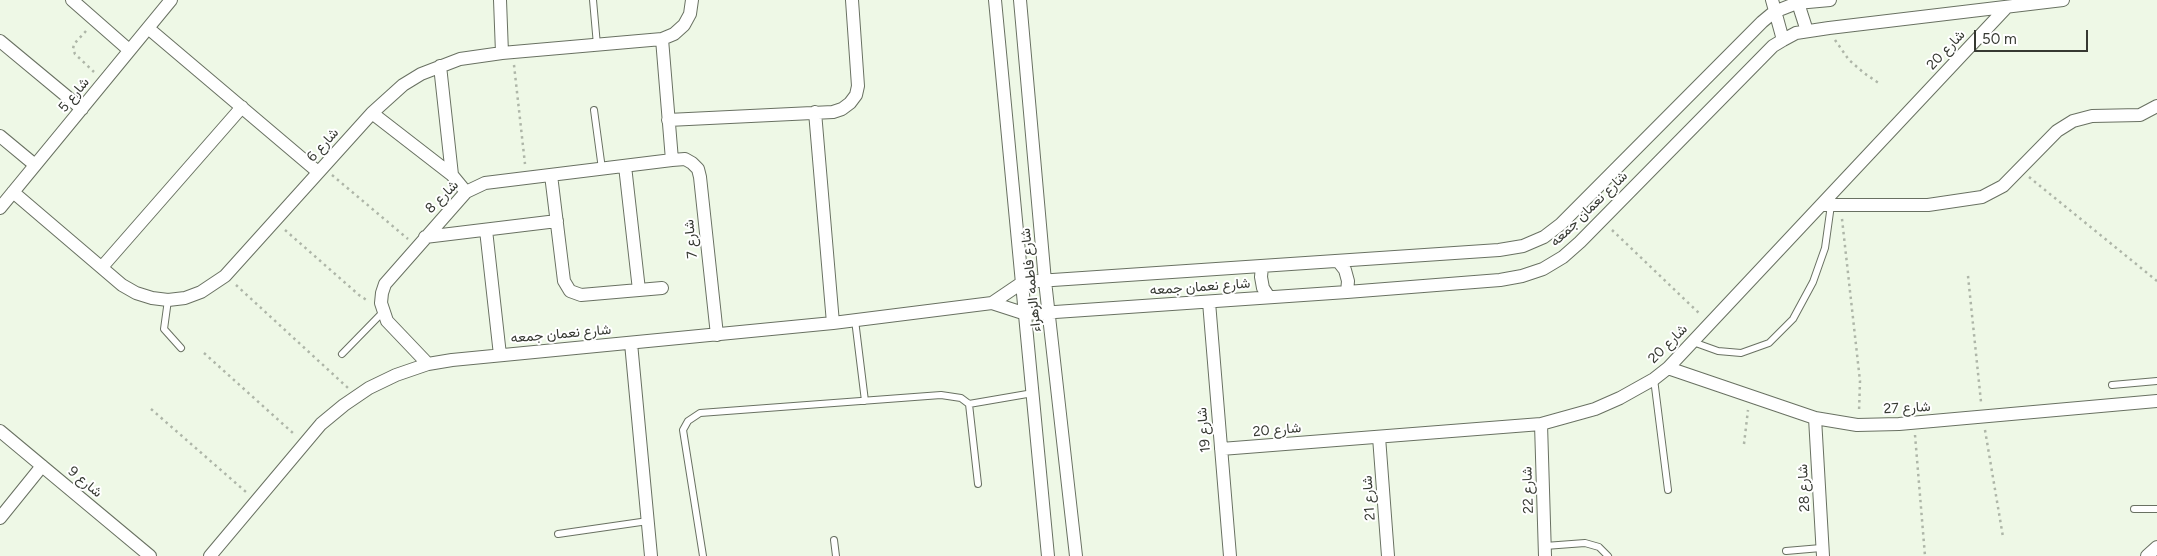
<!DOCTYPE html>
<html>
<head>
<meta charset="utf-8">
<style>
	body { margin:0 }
	#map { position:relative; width:2157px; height:556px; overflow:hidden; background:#eef8e6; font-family:Figtree,sans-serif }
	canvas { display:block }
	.scale { position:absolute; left:1974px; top:30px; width:114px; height:22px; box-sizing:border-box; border:2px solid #363932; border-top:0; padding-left:6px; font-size:15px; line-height:18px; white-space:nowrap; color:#363932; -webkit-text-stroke:4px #fff; paint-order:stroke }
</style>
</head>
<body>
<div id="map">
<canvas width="2157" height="556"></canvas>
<div class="scale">50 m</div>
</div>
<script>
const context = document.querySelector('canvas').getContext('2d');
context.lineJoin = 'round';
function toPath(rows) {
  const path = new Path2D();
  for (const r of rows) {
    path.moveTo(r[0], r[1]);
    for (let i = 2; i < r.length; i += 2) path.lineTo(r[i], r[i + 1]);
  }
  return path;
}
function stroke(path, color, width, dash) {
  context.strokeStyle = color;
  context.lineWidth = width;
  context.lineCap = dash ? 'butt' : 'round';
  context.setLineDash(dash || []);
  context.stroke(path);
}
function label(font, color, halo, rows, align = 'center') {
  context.font = font + ' Figtree,Vazirmatn,sans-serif';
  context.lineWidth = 4;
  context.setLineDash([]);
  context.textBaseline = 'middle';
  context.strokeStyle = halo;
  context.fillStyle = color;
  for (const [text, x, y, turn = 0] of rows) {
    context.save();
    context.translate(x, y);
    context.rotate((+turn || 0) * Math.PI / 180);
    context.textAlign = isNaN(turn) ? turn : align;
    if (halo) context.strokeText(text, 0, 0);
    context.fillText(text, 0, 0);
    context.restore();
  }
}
const service = toPath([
	[593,0,597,45],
	[594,110,602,169],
	[168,300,164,329,181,348],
	[855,320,865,401],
	[1693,342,1718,351,1741,353,1769,343,1793,319,1813,282,1825,248,1831,205],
	[342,354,383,312],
	[1654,379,1668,490],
	[2112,385,2157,381],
	[969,404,978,484],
	[2134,509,2157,509],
	[558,534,648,521],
	[834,540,836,556],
	[1545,546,1585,543,1599,547,1608,556],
	[1786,551,1821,548],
	[703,556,683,430,688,421,700,413,941,395,961,398,969,404,1033,393]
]);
const minor = toPath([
	[72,0,129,50],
	[500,0,502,53],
	[995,0,1048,556],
	[1020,0,1045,281,1076,556],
	[1772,0,1783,40],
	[1797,0,1807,31],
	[148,28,318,172],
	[662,39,672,160],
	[0,41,82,109],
	[440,66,452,175],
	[815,112,833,323],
	[372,113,452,175,466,192],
	[668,120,833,112,842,109,850,103,856,95,858,86,852,0],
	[0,136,35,165],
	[625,166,639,290],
	[551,175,564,281,570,291,581,295,662,288],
	[13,192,122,285,136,293,152,298,168,300,185,298,201,292,225,276,372,113,403,85,421,74,460,59,502,53,662,39,674,34,684,25,690,14,692,0],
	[1821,205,1928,205,1982,197,2003,186,2057,131,2073,121,2092,116,2140,115,2157,106],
	[0,208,171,0],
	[486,230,500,355],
	[425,237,557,221],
	[1338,261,1345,270,1348,281,1347,292],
	[1262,266,1261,277,1263,288,1269,297],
	[102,267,242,107],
	[1209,302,1230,556],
	[992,303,1023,282,1499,250,1523,246,1544,237,1561,224,1762,22,1774,12,1797,3,1830,0],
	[631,343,651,556],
	[428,364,387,321,381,303,382,293,385,284,466,192,485,183,672,160,685,159,692,163,698,169,700,177,717,335],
	[1668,368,1815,418,1857,425,1899,424,2157,401],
	[1815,418,1823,556],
	[1541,424,1545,556],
	[0,431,150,556],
	[1379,437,1388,556],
	[1221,449,1541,424,1595,409,1620,398,1654,379,1668,368,2006,8],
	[0,518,42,466],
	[210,556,321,424,344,405,369,388,396,375,428,364,452,360,833,323,992,303,1026,314,1347,292,1500,280,1522,276,1543,269,1563,257,1580,242,1773,46,1783,40,1796,33,1829,28,2063,0],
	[2147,556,2157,547]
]);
stroke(service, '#697162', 8);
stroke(minor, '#697162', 14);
stroke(toPath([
	[86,31,74,44,73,49,75,54,94,72],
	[1835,40,1849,60,1864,73,1880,84],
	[514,65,525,164],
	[332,175,408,239],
	[2029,177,2157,281],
	[1842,219,1860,381,1859,412],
	[285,230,359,295,368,301],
	[1612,230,1700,314],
	[1968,276,1981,402],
	[236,285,348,388],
	[204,353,294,434],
	[151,409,246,492],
	[1985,430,2003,537],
	[1915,435,1925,556],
	[1744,444,1748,410]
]), '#aeb6a8', 2.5, [2.5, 4]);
stroke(service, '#fff', 6);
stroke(minor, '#fff', 12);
label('14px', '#363932', '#fff', [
	["شارع 20",1946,50,-47],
	["شارع 5",74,95,-51],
	["شارع 6",323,145,-48],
	["شارع 8",442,197,-45],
	["شارع نعمان جمعه",1589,209,-44],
	["شارع 7",691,239,-96],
	["شارع فاطمه الزهراء",1031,280,-96],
	["شارع نعمان جمعه",1200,287,-4],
	["شارع نعمان جمعه",561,334,-5],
	["شارع 20",1668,344,-45],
	["شارع 27",1907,408,-3],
	["شارع 19",1204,430,-95],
	["شارع 20",1277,430,-5],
	["شارع 9",85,482,40],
	["شارع 28",1804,488,-93],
	["شارع 22",1528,490,-92],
	["شارع 21",1369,498,-94]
]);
</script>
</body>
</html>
